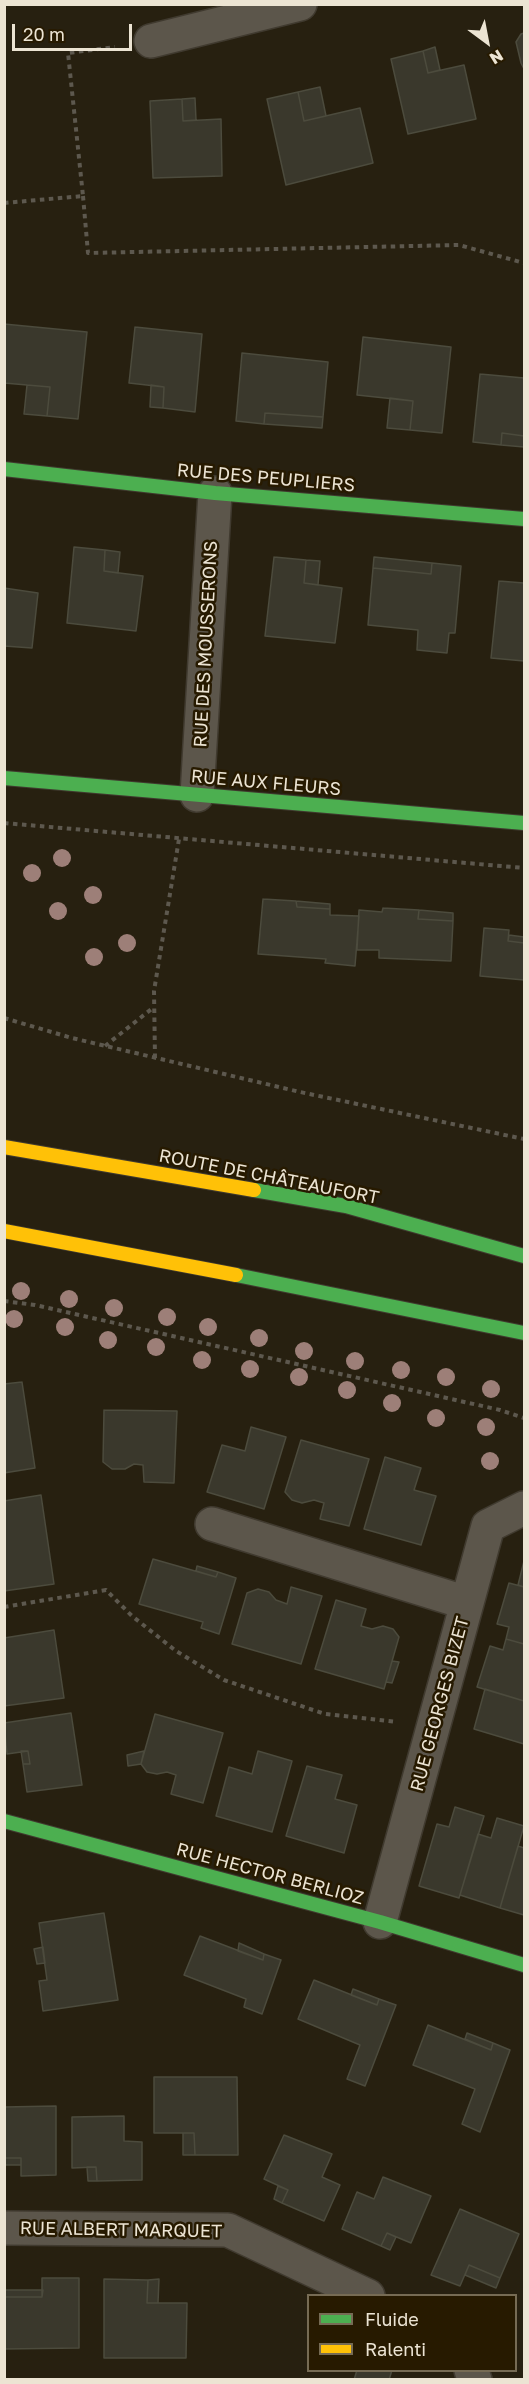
<!DOCTYPE html>
<html>
<head>
<meta charset="utf-8">
<style>
	body { margin:0 }
	#map { position:relative; width:529px; height:2384px; overflow:hidden; background:#272010; font-family:"Golos Text",sans-serif }
	canvas { display:block }
	.frame { position:absolute; inset:0; border:6px solid #ece4d3; pointer-events:none }
	.legend { position:absolute; left:307px; top:2294px; width:210px; height:78px; box-sizing:border-box; background:#271a00; border:2px solid #766b54; margin:0; padding:8px 10px; list-style:none; font-size:18px; color:#ece4d3 }
	.legend li { display:flex; align-items:center; gap:12px; height:30px }
	.legend b { width:30px; border:2px solid #766b54 }
	.north { position:absolute; left:457px; top:12px; width:60px; height:60px; -webkit-text-stroke:4px #271a00; paint-order:stroke; rotate:148deg; font-size:16px; font-weight:700; line-height:24px; text-align:center; color:#ece4d3 }
	.north::after { content:''; display:block; margin:auto; width:21px; height:27px; background:#ece4d3; clip-path:polygon(50% 0,100% 100%,50% 72%,0 100%) }
	.scale { position:absolute; left:12px; top:24px; width:120px; height:27px; box-sizing:border-box; border:3px solid #ece4d3; border-top:0; padding-left:8px; font-size:18px; line-height:21px; white-space:nowrap; color:#ece4d3; -webkit-text-stroke:4px #271a00; paint-order:stroke }
</style>
</head>
<body>
<div id="map">
<canvas width="529" height="2384"></canvas>
<div class="frame"></div>
<ul class="legend">
<li><b style="height:8px;background:#4caf50"></b>Fluide</li>
<li><b style="height:8px;background:#ffc107"></b>Ralenti</li>
</ul>
<div class="north">N</div>
<div class="scale">20 m</div>
</div>
<script>
const context = document.querySelector('canvas').getContext('2d');
context.lineJoin = 'round';
function fill(path, color) {
  context.fillStyle = color;
  context.fill(path, 'evenodd');
}
function toPath(rows) {
  const path = new Path2D();
  for (const r of rows) {
    path.moveTo(r[0], r[1]);
    for (let i = 2; i < r.length; i += 2) path.lineTo(r[i], r[i + 1]);
  }
  return path;
}
function stroke(path, color, width, dash) {
  context.strokeStyle = color;
  context.lineWidth = width;
  context.lineCap = dash ? 'butt' : 'round';
  context.setLineDash(dash || []);
  context.stroke(path);
}
function label(font, color, halo, rows, align = 'center') {
  context.font = font + ' "Golos Text",sans-serif';
  context.lineWidth = 5;
  context.setLineDash([]);
  context.textBaseline = 'middle';
  context.strokeStyle = halo;
  context.fillStyle = color;
  for (const [text, x, y, turn = 0] of rows) {
    context.save();
    context.translate(x, y);
    context.rotate((+turn || 0) * Math.PI / 180);
    context.textAlign = isNaN(turn) ? turn : align;
    if (halo) context.strokeText(text, 0, 0);
    context.fillText(text, 0, 0);
    context.restore();
  }
}
const building = toPath([
	[524,33,524,69,521,63,516,42,521,34,524,33],
	[435,47,440,70,428,73,423,51,435,47],
	[423,51,428,73,464,65,476,119,408,134,391,59,423,51],
	[320,87,326,116,304,121,298,92,320,87],
	[298,92,304,121,360,108,373,163,286,185,267,99,298,92],
	[195,98,196,120,183,121,182,99,195,98],
	[182,99,183,121,221,119,222,176,153,178,150,101,182,99],
	[4,324,87,332,78,419,47,416,50,387,4,383,4,324],
	[135,327,202,334,195,412,163,408,164,387,129,383,135,327],
	[363,337,451,347,442,433,410,430,413,401,357,395,363,337],
	[242,353,328,362,323,417,265,413,264,424,236,421,242,353],
	[480,374,524,378,524,436,502,433,501,445,473,442,480,374],
	[27,385,50,387,47,416,24,414,27,385],
	[151,385,164,387,163,408,150,407,151,385],
	[390,398,413,401,410,430,387,428,390,398],
	[265,413,323,417,322,428,264,424,265,413],
	[502,433,524,436,524,447,501,445,502,433],
	[74,547,105,550,104,571,143,576,136,631,67,623,74,547],
	[105,550,120,552,118,573,104,571,105,550],
	[274,557,306,560,304,583,342,588,335,643,265,636,274,557],
	[374,557,432,563,431,574,373,568,374,557],
	[306,560,320,561,318,585,304,583,306,560],
	[432,563,461,566,455,633,449,633,447,653,417,650,418,630,368,625,373,568,431,574,432,563],
	[499,581,524,583,524,661,491,658,499,581],
	[4,588,38,593,32,648,4,646,4,588],
	[263,899,296,901,297,907,330,909,330,915,359,916,355,966,325,963,326,959,258,954,263,899],
	[296,901,330,904,330,909,297,907,296,901],
	[383,908,419,910,418,919,453,921,451,961,379,958,379,950,357,950,359,910,382,912,383,908],
	[419,910,453,913,453,921,418,919,419,910],
	[484,928,509,930,508,941,524,943,524,980,480,976,484,928],
	[509,935,524,937,524,943,508,941,509,935],
	[22,1382,35,1468,4,1473,4,1384,22,1382],
	[104,1410,177,1411,174,1483,144,1482,143,1465,134,1464,125,1469,112,1469,103,1462,104,1410],
	[251,1427,286,1437,264,1509,207,1492,222,1445,245,1451,251,1427],
	[301,1440,369,1459,349,1526,320,1519,324,1503,314,1500,302,1503,292,1500,285,1492,301,1440],
	[385,1457,421,1468,414,1490,436,1496,421,1545,364,1529,385,1457],
	[41,1495,54,1584,4,1591,4,1501,41,1495],
	[153,1559,216,1577,218,1572,236,1578,219,1634,201,1628,203,1622,139,1604,153,1559],
	[524,1561,524,1587,518,1585,524,1561],
	[197,1566,218,1572,216,1577,196,1571,197,1566],
	[509,1583,524,1587,524,1644,506,1639,509,1627,497,1624,509,1583],
	[291,1587,322,1596,301,1664,232,1644,247,1593,258,1589,269,1592,276,1600,287,1604,291,1587],
	[336,1600,366,1609,361,1626,372,1629,383,1626,393,1629,399,1637,384,1689,315,1669,336,1600],
	[54,1630,64,1698,4,1706,4,1638,54,1630],
	[506,1639,524,1644,524,1701,477,1687,490,1646,503,1650,506,1639],
	[392,1661,399,1662,392,1683,386,1682,392,1661],
	[485,1689,524,1701,524,1744,474,1729,485,1689],
	[71,1713,82,1785,27,1792,23,1764,30,1764,28,1751,7,1754,4,1723,71,1713],
	[155,1714,223,1733,203,1803,171,1794,176,1775,167,1772,157,1774,147,1772,141,1764,155,1714],
	[21,1751,28,1751,30,1764,23,1764,21,1751],
	[144,1751,141,1764,128,1766,127,1755,144,1751],
	[258,1751,292,1761,272,1832,216,1816,229,1767,252,1774,258,1751],
	[307,1766,342,1775,335,1799,357,1805,344,1853,286,1836,307,1766],
	[455,1807,484,1816,459,1898,419,1886,437,1824,449,1827,455,1807],
	[497,1818,524,1826,500,1908,460,1895,478,1834,491,1838,497,1818],
	[518,1846,524,1848,524,1915,500,1908,518,1846],
	[104,1913,118,2000,43,2011,39,1981,47,1980,39,1923,104,1913],
	[200,1936,263,1960,264,1954,281,1960,262,2014,244,2007,246,1999,184,1975,200,1936],
	[239,1943,264,1954,263,1960,238,1951,239,1943],
	[43,1947,45,1963,37,1964,34,1949,43,1947],
	[314,1980,377,2005,379,1999,396,2005,365,2086,347,2079,360,2045,298,2019,314,1980],
	[353,1989,379,1999,377,2005,351,1995,353,1989],
	[428,2025,491,2050,493,2043,510,2050,480,2132,462,2124,475,2089,413,2065,428,2025],
	[467,2033,493,2043,491,2050,465,2039,467,2033],
	[154,2077,237,2077,238,2155,195,2155,194,2133,154,2133,154,2077],
	[56,2106,56,2175,21,2176,21,2158,4,2158,4,2107,56,2106],
	[124,2116,124,2141,142,2142,142,2180,97,2181,96,2167,72,2168,72,2117,124,2116],
	[183,2133,194,2133,195,2155,183,2155,183,2133],
	[284,2135,332,2154,322,2177,340,2185,324,2221,282,2203,288,2190,264,2179,284,2135],
	[4,2158,21,2158,21,2165,4,2165,4,2158],
	[87,2167,96,2167,97,2181,88,2181,87,2167],
	[383,2177,431,2196,411,2243,387,2233,381,2246,342,2229,357,2192,374,2199,383,2177],
	[278,2186,288,2190,282,2203,274,2199,278,2186],
	[460,2209,519,2234,500,2278,469,2265,460,2286,431,2275,460,2209],
	[387,2233,396,2237,390,2250,381,2246,387,2233],
	[469,2265,500,2278,496,2288,465,2275,469,2265],
	[42,2278,79,2278,79,2348,4,2349,4,2297,42,2297,42,2278],
	[104,2279,148,2280,147,2303,187,2303,186,2358,104,2358,104,2279],
	[159,2279,158,2303,147,2303,148,2280,159,2279],
	[4,2290,43,2290,42,2297,4,2297,4,2290],
	[357,2370,392,2370,389,2380,354,2380,357,2370]
]);
fill(building, '#3a382c');
stroke(building, '#4c4b3d', 1.5);
const street = toPath([
	[151,41,300,4],
	[197,795,215,493],
	[212,1524,467,1603],
	[380,1922,488,1526,524,1508],
	[4,2228,228,2230,368,2296],
	[471,2370,475,2380]
]);
const fast = toPath([
	[4,469,215,493,524,519],
	[4,778,524,823],
	[254,1190,346,1206,524,1256],
	[236,1275,524,1333],
	[4,1821,380,1922,524,1965]
]);
const slow = toPath([
	[4,1147,254,1190],
	[4,1231,236,1275]
]);
stroke(street, '#403a2f', 36);
stroke(fast, '#403a2f', 16);
stroke(slow, '#403a2f', 16);
stroke(toPath([
	[83,196,88,253,459,245,524,263],
	[4,203,83,196,68,53,115,47],
	[4,823,524,868],
	[4,1018,72,1038,300,1092,524,1139],
	[105,1046,154,1007],
	[155,1058,154,991,179,839],
	[4,1301,35,1305,500,1410,524,1418],
	[4,1607,106,1590,132,1616,176,1651,224,1680,325,1714,397,1722]
]), '#5d584e', 4, [4.5, 4.5]);
stroke(street, '#5c564b', 33);
stroke(fast, '#4caf50', 14);
stroke(slow, '#ffc107', 14);
context.fillStyle = '#9d7f78';
for (const [x, y] of [
	[62,858],
	[32,873],
	[93,895],
	[58,911],
	[127,943],
	[94,957],
	[21,1291],
	[69,1299],
	[114,1308],
	[167,1317],
	[14,1319],
	[65,1327],
	[208,1327],
	[259,1338],
	[108,1340],
	[156,1347],
	[304,1351],
	[202,1360],
	[355,1361],
	[250,1369],
	[401,1370],
	[299,1377],
	[446,1377],
	[491,1389],
	[347,1390],
	[392,1403],
	[436,1418],
	[486,1427],
	[490,1461]
]) {
  context.beginPath();
  context.arc(x, y, 9, 0, 2 * Math.PI);
  context.fill();
}
label('18px', '#ece4d3', '#271a00', [
	["RUE DES PEUPLIERS",266,478,5],
	["RUE DES MOUSSERONS",206,644,-87],
	["RUE AUX FLEURS",266,783,5],
	["ROUTE DE CHÂTEAUFORT",269,1177,11],
	["RUE GEORGES BIZET",440,1704,-75],
	["RUE HECTOR BERLIOZ",270,1874,15],
	["RUE ALBERT MARQUET",121,2230,1]
]);
</script>
</body>
</html>
